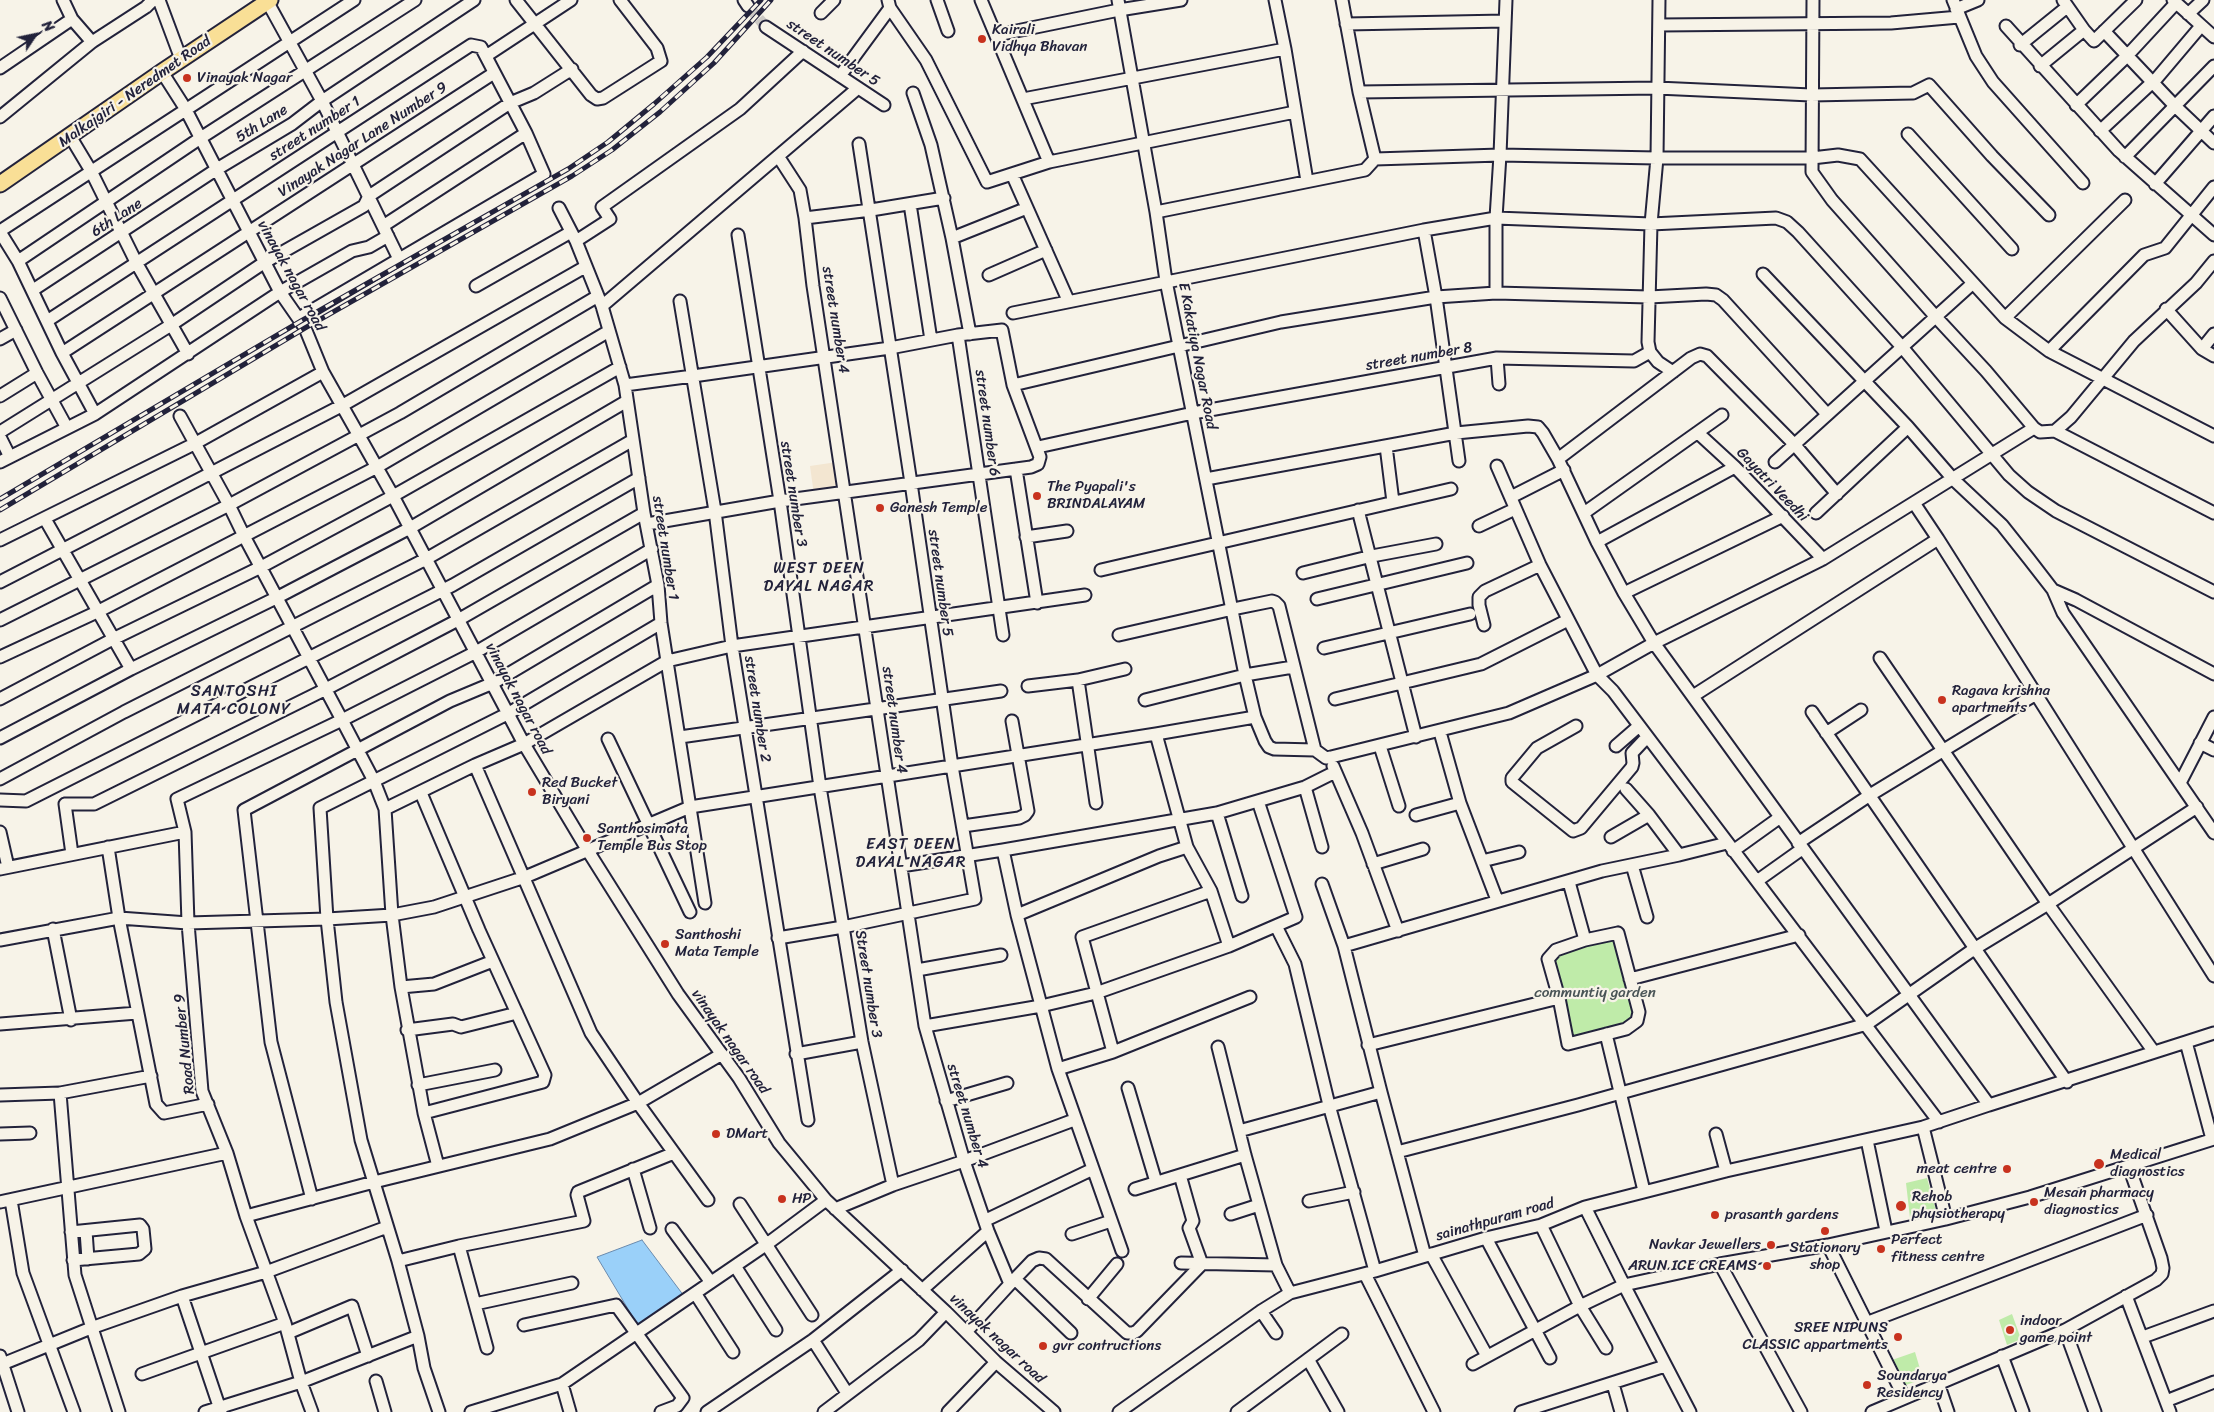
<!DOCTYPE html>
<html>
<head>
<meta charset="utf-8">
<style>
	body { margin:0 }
	#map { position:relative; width:2214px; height:1412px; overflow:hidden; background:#f7f3e8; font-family:Sriracha,sans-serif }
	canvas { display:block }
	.north { position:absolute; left:10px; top:10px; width:50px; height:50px; -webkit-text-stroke:4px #f7f3e8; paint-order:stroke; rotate:56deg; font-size:14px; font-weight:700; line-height:20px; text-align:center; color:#22223b }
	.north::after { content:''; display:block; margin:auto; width:18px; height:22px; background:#22223b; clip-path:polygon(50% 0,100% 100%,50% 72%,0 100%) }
</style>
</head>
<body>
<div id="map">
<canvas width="2214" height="1412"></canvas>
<div class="north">N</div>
</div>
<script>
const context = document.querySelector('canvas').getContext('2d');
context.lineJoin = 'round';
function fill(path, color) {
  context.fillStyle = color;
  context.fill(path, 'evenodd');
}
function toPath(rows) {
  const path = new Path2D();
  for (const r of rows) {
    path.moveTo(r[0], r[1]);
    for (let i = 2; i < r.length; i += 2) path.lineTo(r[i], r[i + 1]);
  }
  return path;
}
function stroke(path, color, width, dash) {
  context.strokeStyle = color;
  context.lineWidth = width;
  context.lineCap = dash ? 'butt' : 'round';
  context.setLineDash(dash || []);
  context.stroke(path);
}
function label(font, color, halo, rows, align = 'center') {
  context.font = font + ' Sriracha,sans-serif';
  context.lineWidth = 4.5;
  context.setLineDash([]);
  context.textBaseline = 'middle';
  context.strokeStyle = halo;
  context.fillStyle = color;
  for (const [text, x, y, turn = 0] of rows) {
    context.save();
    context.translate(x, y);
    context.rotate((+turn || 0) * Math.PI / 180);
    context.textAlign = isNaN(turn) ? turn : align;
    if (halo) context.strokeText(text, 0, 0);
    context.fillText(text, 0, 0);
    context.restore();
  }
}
fill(toPath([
	[837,462,841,490,814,495,810,466]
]), '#f3e6d1');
fill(toPath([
	[1616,933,1637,1021,1568,1044,1550,955],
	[1927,1178,1936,1211,1910,1218,1906,1183],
	[2012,1314,2021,1339,2007,1345,1999,1320],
	[1915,1352,1923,1379,1903,1386,1892,1360]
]), '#bfeba9');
const water = toPath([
	[642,1240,684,1296,640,1329,597,1257,642,1240]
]);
fill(water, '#9ad0f9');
stroke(water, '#6a8aad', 1);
stroke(toPath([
	[748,6,766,27]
]), '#ccc9c5', 11, [11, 5.5]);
const minor = toPath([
	[63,0,72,19,92,42],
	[159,0,181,59],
	[516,0,591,95,597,99,603,98,661,61,657,48,620,0],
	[744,0,748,6],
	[888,0,890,8,926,60,987,182,1049,162,1295,112],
	[937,0,948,31],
	[981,0,1049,162],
	[1118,0,1156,212,1166,281,1245,675,1255,717,1265,741,1269,747,1274,749,1315,750,1326,758,1331,757,1509,713,1597,675,1654,643,1823,559,2034,428],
	[1275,0,1285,49,1307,181],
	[1342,0,1359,92,1375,159],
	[1659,0,1657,158,1651,224,1648,342,1650,352,1658,362,1673,372],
	[1813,0,1812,172,1832,200,1935,316,1986,371,2034,428,2040,432,2055,431,2071,417,2134,341,2196,283,2214,261],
	[1953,0,1976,56,1993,82,2083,183],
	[2173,0,2214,37],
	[267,1,322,101,399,259],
	[1956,9,1978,0],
	[821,13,834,0],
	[2188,14,2203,0],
	[1346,24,1505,21],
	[1659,25,1891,23,1959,17],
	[2006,26,2119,151,2214,235],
	[766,27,884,105],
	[2084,30,2094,41,2136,0],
	[2104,31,2175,106,2214,143],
	[997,35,1119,10,1181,0],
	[2020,45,2067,7],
	[486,56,571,0],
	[2040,66,2084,30,2063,0],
	[0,68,72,19],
	[162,72,185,108,280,292,305,328,323,372,393,496,524,744,588,851,678,994,739,1078,779,1143,826,1200,946,1312,996,1362,1054,1412],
	[840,76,890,8],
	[1359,92,1657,88,1811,95,1913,93,1929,85,1992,156,2049,215],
	[913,93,931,145,952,238,970,334],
	[1023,99,1285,49],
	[2076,105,2126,57,2176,3],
	[0,117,92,42,146,7,153,0],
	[2100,131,2157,78,2201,26],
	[1908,134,2012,249],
	[70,136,91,171,137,264,188,354],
	[778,156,800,190,805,218,813,286,925,1026,964,1161,988,1231,1010,1284],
	[2125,157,2214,66],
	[1012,174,1068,300],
	[2155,184,2214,116],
	[910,204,931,340],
	[559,208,576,241,602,306,625,385,644,513,658,585,661,623,705,903],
	[1156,212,1365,170,1375,159,1500,155,1657,158,1812,158,1838,155,1860,159,2005,318,2049,351,2214,436],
	[805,218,871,210,944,198],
	[383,226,526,133],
	[1424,230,1436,297,1459,461],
	[0,231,354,0],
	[0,232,18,261,62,353,95,414],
	[738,235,780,501,820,787,862,1042,893,1185],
	[952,238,1027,208],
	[576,241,610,219,602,207,740,109,803,51],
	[18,261,199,139,415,0],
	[1763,274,1908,427,1953,479,2002,525,2029,559,2053,590,2063,613,2214,833],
	[989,275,1046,250],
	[476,286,571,232],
	[33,290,217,169,292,124,322,101,474,0],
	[1496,293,1496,218,1500,155,1506,0],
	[0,298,37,373,67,428],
	[680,301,715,511,732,646,808,1120],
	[602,306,858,88],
	[2166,309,2202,349,2214,356],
	[1013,313,1424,230,1496,218,1651,224,1776,218,1787,222,1798,232,1902,347,2009,475,2028,492,2056,511,2214,592],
	[2005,318,2125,200],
	[47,321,471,45,481,47,526,133,544,174,299,318],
	[958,335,1003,635],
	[0,339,16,330],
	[2202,349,2214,334],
	[2049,351,2144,255,2165,248,2214,187],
	[62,353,494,73],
	[1497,358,1499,384],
	[625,385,693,376,890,348,958,335,1002,330,1013,385,1040,457,1038,464,1031,467,780,501,647,524],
	[1013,385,1281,322,1436,297,1496,293,1649,297,1706,294,1716,295,1723,300,1827,414],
	[0,396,37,373],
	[180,416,229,505,244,536,342,720,374,781,385,809,392,915,401,987,424,1113,438,1166],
	[2055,431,2214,513],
	[0,432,171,325,265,262,364,206,369,196,510,103,534,93,572,69],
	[1698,433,1735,467,1823,559],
	[0,437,10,457],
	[1386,446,1393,502],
	[1038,447,1193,413,1497,358,1634,361,1650,352],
	[1558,459,1691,358,1700,354,1707,356,1794,444,1837,494],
	[0,462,95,414,280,292,352,251,369,247,388,236],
	[1775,462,1972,284],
	[1497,466,1540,565,1597,675,1613,691,1939,1122],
	[1016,469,1037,603],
	[1206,479,1456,433,1528,426,1538,427,1543,433,1558,459,1597,542,1624,593,1654,643,1989,1105,2186,1042,2212,1139],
	[1511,497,1564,470],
	[1914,503,1938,539],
	[1358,510,1416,737],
	[1584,513,1722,415],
	[1816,513,1908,427],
	[45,519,131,669],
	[1479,526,1515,509],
	[1026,537,1067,531],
	[0,540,194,444,323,372],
	[1597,542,1735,467],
	[1101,570,1451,489],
	[1303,573,1372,556,1436,544],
	[0,582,343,405,585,267],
	[2053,590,2076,600,2214,674],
	[1624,593,1783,516],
	[1317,599,1467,563],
	[0,620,229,505,400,413,598,296],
	[1484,625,1479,605,1479,597,1485,591,1540,565],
	[1119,635,1233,609,1272,601,1275,602,1279,606,1315,750],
	[1324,648,1470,614],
	[0,657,97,612,377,467,609,331],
	[1880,658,2048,904,2154,1052],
	[1028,686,1078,680],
	[1693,696,1938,539,2214,976],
	[0,699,113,639,261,567,393,496,620,367],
	[1335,699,1481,664,1568,620],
	[1145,700,1245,675,1293,667],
	[1812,712,2067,1082],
	[1576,726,1537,748,1512,778,1512,782,1573,831,1581,828,1632,767,1633,763,1632,753,1647,737],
	[1440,732,1460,803,1497,900],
	[1826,733,1861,710],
	[1156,734,1187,847,1211,891,1229,946],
	[680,737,1001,691],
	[0,738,131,669,278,597,410,528,627,401],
	[608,739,690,912],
	[2200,743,2214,750],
	[1380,746,1399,806],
	[1616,746,1639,726],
	[475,765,591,1033,638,1103,708,1200],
	[1333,766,1362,833,1398,931],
	[0,779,124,712,426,559,633,440],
	[2180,783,2214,717],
	[1305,787,1322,847],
	[1626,789,1649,815,1679,855],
	[421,793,479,930,545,1075,543,1082,424,1113],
	[0,800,26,801,453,585,639,478],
	[1096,803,1078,680,1125,669],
	[385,809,475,765,524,744,667,661,732,646,1085,595],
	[1217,813,1242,896],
	[1416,815,1460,803],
	[963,826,1019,818,1025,815,1028,811,1012,721],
	[0,832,8,867],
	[1611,837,1649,815],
	[1798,843,1870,795,2036,694],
	[108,847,119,918,156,1104,164,1113,208,1104],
	[1003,850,1017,915,1058,1069,1122,1251],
	[1733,851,1779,818],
	[72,854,65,804,94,804,326,689,458,620,644,513],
	[1482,861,1519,852],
	[1373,864,1423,849],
	[1632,865,1647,917],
	[901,866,1003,850,1217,813,1305,787,1335,772],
	[0,869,185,832],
	[1757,881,1802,849],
	[1569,882,1585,940],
	[1322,884,1344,946,1381,1092,1425,1256],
	[1017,915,1159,856,1187,847],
	[1276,926,1295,964,1329,1105,1375,1271],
	[53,929,71,1020],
	[1618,933,1639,1012,1637,1021,1626,1029,1568,1044,1559,998,1548,959,1556,950,1585,940,1618,933],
	[778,938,843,927,975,899,952,766,911,483,859,144],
	[0,940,119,918,188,923,327,919,392,915,434,907,525,877,690,807,1156,734,1255,717],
	[1344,946,1602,871,1679,855,1727,843],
	[917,970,1001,955],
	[1630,979,1799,935],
	[401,987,434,984,493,961],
	[0,1024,137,1013],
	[925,1026,1041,1006,1096,993,1229,946,1296,917,1258,801],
	[407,1030,453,1024,461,1027,517,1013],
	[1606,1034,1644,1191],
	[2186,1042,2214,1033],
	[1368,1045,1559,998],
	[1218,1047,1245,1155,1276,1265,1290,1293],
	[1113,1052,1082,937,1211,891],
	[796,1054,862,1042],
	[1058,1069,1113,1052,1250,997],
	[418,1085,495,1070],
	[1128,1088,1156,1182],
	[60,1093,151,1076],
	[0,1095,60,1093,75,1275,119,1412],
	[946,1101,1007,1083],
	[1923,1127,1946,1219],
	[1239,1131,1381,1092],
	[0,1134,30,1133],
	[1716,1134,1726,1171],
	[1867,1140,1886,1231],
	[1397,1152,1578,1105,1867,1024,1974,949,2048,904,2197,807],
	[633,1169,650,1228],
	[1135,1189,1245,1155],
	[312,1199,271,1042,244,810,450,701,493,683,658,585],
	[11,1200,23,1273,74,1412],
	[1309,1201,1354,1192],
	[0,1202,227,1153],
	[740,1204,812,1315],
	[1585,1207,1726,1171,1923,1127,1989,1105],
	[835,1209,893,1185,964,1161,1074,1120],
	[1231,1214,1259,1205],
	[246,1216,374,1182,550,1139,638,1103,722,1054],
	[986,1220,1093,1169],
	[1541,1225,1580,1306,1606,1348],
	[672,1229,710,1281],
	[86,1231,88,1259],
	[71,1232,140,1225,143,1229,145,1249,139,1254,73,1260],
	[1072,1234,1111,1221],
	[1486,1238,1550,1358],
	[1828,1245,1904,1397],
	[459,1246,487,1348],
	[1431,1254,1487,1356],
	[398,1261,459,1246,584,1221,577,1195,578,1192,674,1153],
	[1181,1263,1276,1265],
	[1720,1264,1801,1412],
	[735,1266,776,1330],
	[1365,1274,1434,1412],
	[1015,1279,1071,1333],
	[922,1290,988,1231],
	[695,1293,733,1352],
	[182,1296,221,1412],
	[2126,1296,2170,1412],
	[1088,1299,1117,1264],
	[475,1304,572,1283],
	[1261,1311,1276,1333],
	[1866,1323,2147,1215],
	[524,1325,616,1305,683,1398,677,1406,661,1412],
	[2065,1330,2095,1412],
	[966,1332,1010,1284,1032,1261,1039,1258,1046,1259,1127,1333,1133,1333,1137,1331,1202,1264,1189,1228,1193,1221,1180,1175],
	[288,1333,352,1306,368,1356],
	[2143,1337,2214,1311],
	[813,1340,847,1393],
	[0,1356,18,1412],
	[2002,1356,2023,1412],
	[1308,1359,1338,1412],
	[1473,1364,1580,1306,1624,1285,1690,1412],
	[0,1365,91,1328,182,1296,266,1272,387,1227],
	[142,1374,285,1323],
	[376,1381,385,1412],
	[1938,1383,1948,1412],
	[562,1384,570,1412],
	[1613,1384,1621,1412],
	[2166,1401,2214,1382],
	[205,1412,301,1382,418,1336],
	[312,1412,301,1382,285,1323,246,1216,227,1153,202,1091,188,923,185,832,177,799,342,720,476,652,652,549],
	[439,1412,424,1368,418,1336,398,1261,361,1140,336,1002,327,919,320,808,509,713,661,623],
	[471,1412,562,1384,767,1244,826,1200],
	[707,1412,813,1340,902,1270],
	[824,1412,919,1340,946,1312],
	[948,1412,996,1362],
	[1119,1412,1261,1311,1290,1293,1375,1271,1486,1238,1541,1225,1585,1207,1624,1285,1720,1264,1828,1245,1946,1219,2030,1197,2214,1139],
	[1237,1412,1342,1334],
	[1521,1412,1665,1366],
	[1872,1412,2065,1330,2156,1280,2162,1274,2163,1268,2161,1258,2129,1167]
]);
const major = toPath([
	[0,184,162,72,270,0]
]);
stroke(minor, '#22223b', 15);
stroke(major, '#22223b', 19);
stroke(minor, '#f7f3e8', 11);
stroke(major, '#f9df96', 15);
const rail = toPath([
	[0,499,301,321,568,169,608,142,654,104,707,57,761,0],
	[0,510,305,328,572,176,612,150,660,112,714,63,771,0]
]);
stroke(rail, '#22223b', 5);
stroke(rail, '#f7f3e8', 3, [9]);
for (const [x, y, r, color] of [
	[982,39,5,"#c8321e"],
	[187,78,5,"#c8321e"],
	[1037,496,5,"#c8321e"],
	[880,508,5,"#c8321e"],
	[1942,700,5,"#c8321e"],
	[532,792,5,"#c8321e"],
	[587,838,5,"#c8321e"],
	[665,944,5,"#c8321e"],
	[716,1134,5,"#c8321e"],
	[2099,1164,6,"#c8321e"],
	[2007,1169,5,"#c8321e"],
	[782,1199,5,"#c8321e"],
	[2034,1202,5,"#c8321e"],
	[1901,1206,6,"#c8321e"],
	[1715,1215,5,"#c8321e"],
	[1825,1231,5,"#c8321e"],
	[1771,1245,5,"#c8321e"],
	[1881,1249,5,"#c8321e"],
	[1767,1266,5,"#c8321e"],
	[2010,1330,5,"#c8321e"],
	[1898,1337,5,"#c8321e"],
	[1043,1346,5,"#c8321e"],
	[1867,1385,5,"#c8321e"]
]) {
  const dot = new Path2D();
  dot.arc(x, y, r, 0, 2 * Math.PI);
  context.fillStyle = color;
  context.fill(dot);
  stroke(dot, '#f7f3e8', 2);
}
label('15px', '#22223b', '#f7f3e8', [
	["Kairali",992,30],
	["Vidhya Bhavan",992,47],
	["Vinayak Nagar",197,78],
	["The Pyapali's",1047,487],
	["BRINDALAYAM",1047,504],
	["Ganesh Temple",890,508],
	["Ragava krishna",1952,691],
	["apartments",1952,708],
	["Red Bucket",542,783],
	["Biryani",542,800],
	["Santhosimata",597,829],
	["Temple Bus Stop",597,846],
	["Santhoshi",675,935],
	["Mata Temple",675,952],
	["DMart",726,1134],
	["Medical",2110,1155],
	["diagnostics",2110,1172],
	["meat centre",1997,1169,"right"],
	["Mesan pharmacy",2044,1193],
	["diagnostics",2044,1210],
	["Rehob",1912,1197],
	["physiotherapy",1912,1214],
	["HP",792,1199],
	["prasanth gardens",1725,1215],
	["Perfect",1891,1240],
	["fitness centre",1891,1257],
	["Navkar Jewellers",1761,1245,"right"],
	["Stationary",1825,1248,"center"],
	["shop",1825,1265,"center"],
	["ARUN ICE CREAMS",1757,1266,"right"],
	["indoor",2020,1321],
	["game point",2020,1338],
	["SREE NIPUNS",1888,1328,"right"],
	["CLASSIC appartments",1888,1345,"right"],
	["gvr contructions",1053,1346],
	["Soundarya",1877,1376],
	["Residency",1877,1393]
], 'left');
label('15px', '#22223b', '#f7f3e8', [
	["street number 5",833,53,34],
	["Malkajgiri - Neredmet Road",135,92,-35],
	["5th Lane",262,124,-32],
	["street number 1",315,129,-33],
	["Vinayak Nagar Lane Number 9",363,140,-33],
	["6th Lane",117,218,-33],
	["vinayak nagar road",291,276,61],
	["street number 4",835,320,81],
	["E Kakatiya Nagar Road",1197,356,79],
	["street number 8",1419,357,-10],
	["street number 6",987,423,82],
	["Gayatri Veedhi",1772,485,46],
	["street number 3",793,494,81],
	["street number 1",665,548,81],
	["street number 5",940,583,82],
	["vinayak nagar road",518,699,62],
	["street number 2",757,709,81],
	["street number 4",894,720,82],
	["Street number 3",868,984,81],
	["vinayak nagar road",730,1042,55],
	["Road Number 9",185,1044,-96],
	["street number 4",967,1116,73],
	["sainathpuram road",1495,1220,-16],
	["vinayak nagar road",997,1339,43]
]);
label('15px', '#495456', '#f7f3e8', [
	["communtiy garden",1595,993]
]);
context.letterSpacing = '1px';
label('16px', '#22223b', '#f7f3e8', [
	["WEST DEEN",819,569],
	["DAYAL NAGAR",819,587],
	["SANTOSHI",234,692],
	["MATA COLONY",234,710],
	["EAST DEEN",911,845],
	["DAYAL NAGAR",911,863]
]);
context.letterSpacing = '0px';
</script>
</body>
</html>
